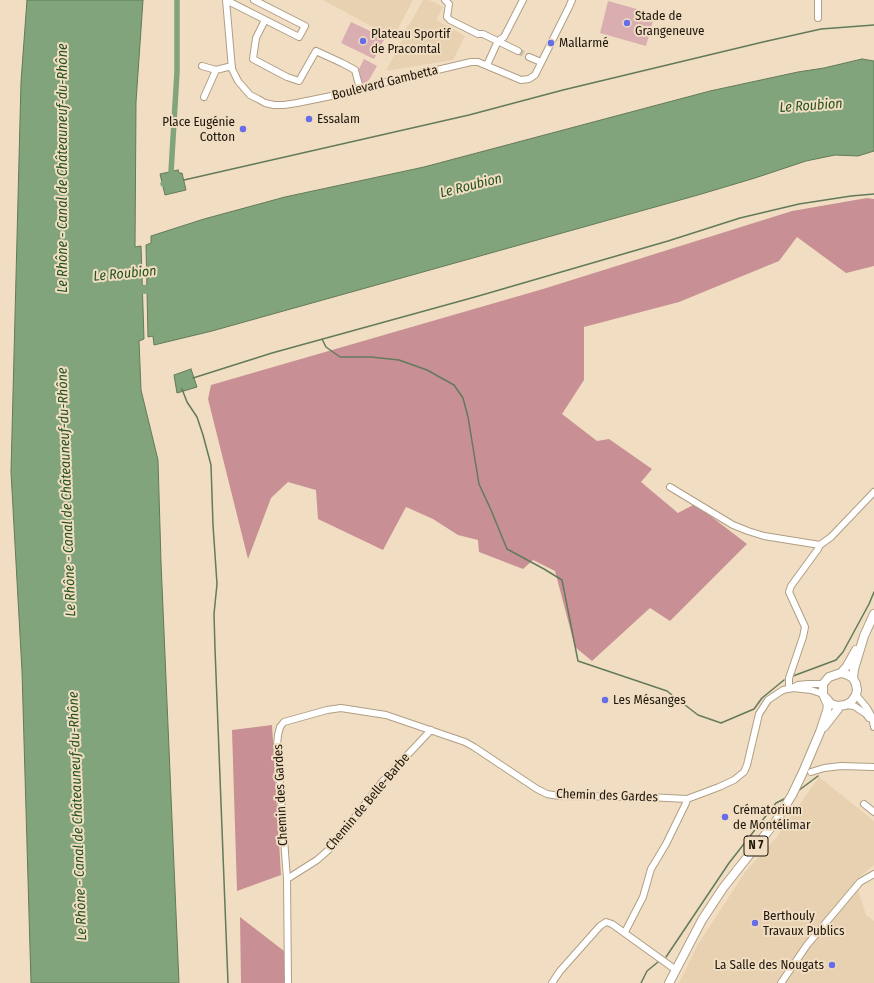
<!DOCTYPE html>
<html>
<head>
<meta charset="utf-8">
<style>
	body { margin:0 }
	canvas { display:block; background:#f0ddc2 }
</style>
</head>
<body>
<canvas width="874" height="983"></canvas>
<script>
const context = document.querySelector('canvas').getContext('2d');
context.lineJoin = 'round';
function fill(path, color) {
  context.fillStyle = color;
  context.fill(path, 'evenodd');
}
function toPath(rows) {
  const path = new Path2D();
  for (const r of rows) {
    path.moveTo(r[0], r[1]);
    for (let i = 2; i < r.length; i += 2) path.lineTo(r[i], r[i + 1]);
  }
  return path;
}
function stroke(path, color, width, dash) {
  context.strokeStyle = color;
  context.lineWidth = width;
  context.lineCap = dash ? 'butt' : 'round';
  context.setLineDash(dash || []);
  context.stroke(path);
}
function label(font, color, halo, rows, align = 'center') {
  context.font = font + ' "Fira Sans Condensed",sans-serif';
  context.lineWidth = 4;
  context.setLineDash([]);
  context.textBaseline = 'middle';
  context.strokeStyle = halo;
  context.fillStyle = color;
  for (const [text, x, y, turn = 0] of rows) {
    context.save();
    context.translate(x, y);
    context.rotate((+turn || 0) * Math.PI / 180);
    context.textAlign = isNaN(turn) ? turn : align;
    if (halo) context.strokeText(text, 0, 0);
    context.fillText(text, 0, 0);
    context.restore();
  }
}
fill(toPath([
	[323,0,413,0,393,38],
	[423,0,429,0,443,7,436,20,465,36,453,60,386,71,406,32,406,27,410,24],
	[819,777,874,821,874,865,855,881,866,915,874,921,874,983,679,983,697,946,745,872,776,838]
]), '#e8d1b0');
fill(toPath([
	[608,1,655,14,646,46,600,33],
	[351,22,385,38,374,59,341,43],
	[364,59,377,66,369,80,364,84,361,82,358,71]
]), '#daaeb1');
fill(toPath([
	[867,198,874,199,874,266,846,273,797,237,779,261,679,302,584,327,584,380,562,414,597,441,609,439,652,469,641,482,678,513,695,504,747,544,670,621,650,608,592,661,575,647,555,571,533,560,523,569,479,552,478,540,458,535,433,519,406,507,383,550,318,519,316,490,288,482,271,498,248,559,208,399,211,385,543,289,792,211],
	[272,725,281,875,237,891,232,730],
	[240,917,284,951,285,983,241,983]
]), '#c89094');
const water = toPath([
	[27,0,143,0,136,102,135,247,141,246,144,339,139,341,141,390,158,460,161,562,179,983,31,983,22,671,11,472,21,82,27,0],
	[862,59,874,61,874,151,858,156,835,155,806,161,755,178,698,195,212,331,154,345,153,336,148,337,146,245,151,243,151,236,204,219,285,197,424,167,710,91,798,72,824,68,862,59],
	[178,170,179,173,182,173,186,190,165,195,160,174,178,170],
	[191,369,197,387,177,393,174,375,191,369]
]);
fill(water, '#81a47c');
stroke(water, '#637a5b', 1);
stroke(toPath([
	[184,180,469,115,563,90,763,42,821,29,874,25],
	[322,339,326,347,340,357,371,357,399,360,427,370,454,385,463,398,468,417,479,484,491,510,507,549,544,569,562,580,578,661,667,691,698,715,721,723,754,709,762,698,784,680],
	[193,378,272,353,475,297,668,241,740,218,799,204,851,196,874,194],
	[182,389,187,402,197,417,203,435,211,465,213,525,217,584,214,614,215,649,228,983],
	[793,676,836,660,843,652,869,604,874,592],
	[798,791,818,776],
	[666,957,729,863,776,803,786,798],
	[641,983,647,971,658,962]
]), '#637a5b', 1.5);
stroke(toPath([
	[163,184,172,183,171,172,177,72,177,0]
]), '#81a47c', 5.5);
stroke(toPath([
	[130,290,152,289,159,287]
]), '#81a47c', 9);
stroke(toPath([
	[518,51,529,57]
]), '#d0bfa7', 6, [6, 3]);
const minor = toPath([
	[226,0,232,69,238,81,250,95,258,99,265,103,274,105,284,105,297,103,341,94,374,85,471,62,478,62,521,80,529,79,535,75,569,7,572,0],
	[226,0,299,37,305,26,254,0],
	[445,0,449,4,447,17,450,20,478,34,483,34,518,51],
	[818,18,818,0],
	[265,20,256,38,253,59,287,77,299,81,316,51,342,63,355,70,360,89],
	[529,57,541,62],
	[487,65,498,41,504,37,523,0],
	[202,66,216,70,232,66],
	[204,97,216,70],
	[670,487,733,525,748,531,764,536,820,545],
	[794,687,798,685,808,684,823,684],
	[789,689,789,678,803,637,805,627,789,592,791,586,818,549,820,545,831,537,874,492],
	[856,695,867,708,872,717,874,727],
	[845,705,854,706,866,714,869,718],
	[811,772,824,768,841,766,874,767],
	[864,804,874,812],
	[287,879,277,745,278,735,280,727,284,722,327,710,341,708,386,715,465,742,474,747,537,789,547,794,559,796,648,797,687,799,719,787,734,780,744,772,747,765,759,714,768,700,783,690,793,688,811,690,823,694],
	[625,932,643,897,651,869,666,844,686,803,687,799],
	[288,983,287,879,317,860,333,846,382,782,431,730],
	[552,983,560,971,600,926,606,922,612,924,676,970],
	[781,983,807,945,860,882,874,874]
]);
const major = toPath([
	[841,673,847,666,856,650],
	[853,678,854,669,857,659,864,636,874,614],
	[824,727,838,709,838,706],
	[669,983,702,920,723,888,776,821,792,795,803,772,820,732,827,711,828,705,823,694,823,684,829,677,841,673,848,675,853,678,856,684,857,690,856,695,851,702,845,705,838,706,831,704,826,698]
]);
stroke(minor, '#b09f85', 8);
stroke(major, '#b09f85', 10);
stroke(minor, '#fff', 6);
stroke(major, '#fff', 8);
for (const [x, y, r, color] of [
	[627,23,4,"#676de6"],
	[363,41,4,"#676de6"],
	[551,43,4,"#676de6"],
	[309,119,4,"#676de6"],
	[243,129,4,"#676de6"],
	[605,700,4,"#676de6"],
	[725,817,4,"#676de6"],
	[755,923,4,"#676de6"],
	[832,965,4,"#676de6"]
]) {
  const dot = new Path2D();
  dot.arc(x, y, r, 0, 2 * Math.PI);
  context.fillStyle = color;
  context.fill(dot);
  stroke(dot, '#f0ddc2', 1.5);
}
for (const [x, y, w] of [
	[756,846,24]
]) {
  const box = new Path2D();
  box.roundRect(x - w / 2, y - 10, w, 20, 3);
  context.fillStyle = '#f0ddc2';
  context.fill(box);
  stroke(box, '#1e170d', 1);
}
label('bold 12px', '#1e170d', null, [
	["N 7",756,846]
]);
label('13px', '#1e170d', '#f0ddc2', [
	["Stade de",635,16],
	["Grangeneuve",635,31],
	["Plateau Sportif",371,34],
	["de Pracomtal",371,49],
	["Mallarmé",559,43],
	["Essalam",317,119],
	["Place Eugénie",235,122,"right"],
	["Cotton",235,137,"right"],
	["Les Mésanges",613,700],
	["Crématorium",733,810],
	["de Montélimar",733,825],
	["Berthouly",763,916],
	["Travaux Publics",763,931],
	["La Salle des Nougats",824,965,"right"]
], 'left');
label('13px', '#1e170d', '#f0ddc2', [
	["Boulevard Gambetta",385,83,-14],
	["Chemin des Gardes",281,795,-93],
	["Chemin des Gardes",607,796,2],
	["Chemin de Belle-Barbe",368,802,-50]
]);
label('italic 14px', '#22531d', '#f0ddc2', [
	["Le Roubion",811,106,-4],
	["Le Rhône - Canal de Châteauneuf-du-Rhône",63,168,-90],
	["Le Roubion",471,186,-14],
	["Le Roubion",125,274,-5],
	["Le Rhône - Canal de Châteauneuf-du-Rhône",67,492,-92],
	["Le Rhône - Canal de Châteauneuf-du-Rhône",78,816,-92]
]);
</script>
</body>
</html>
